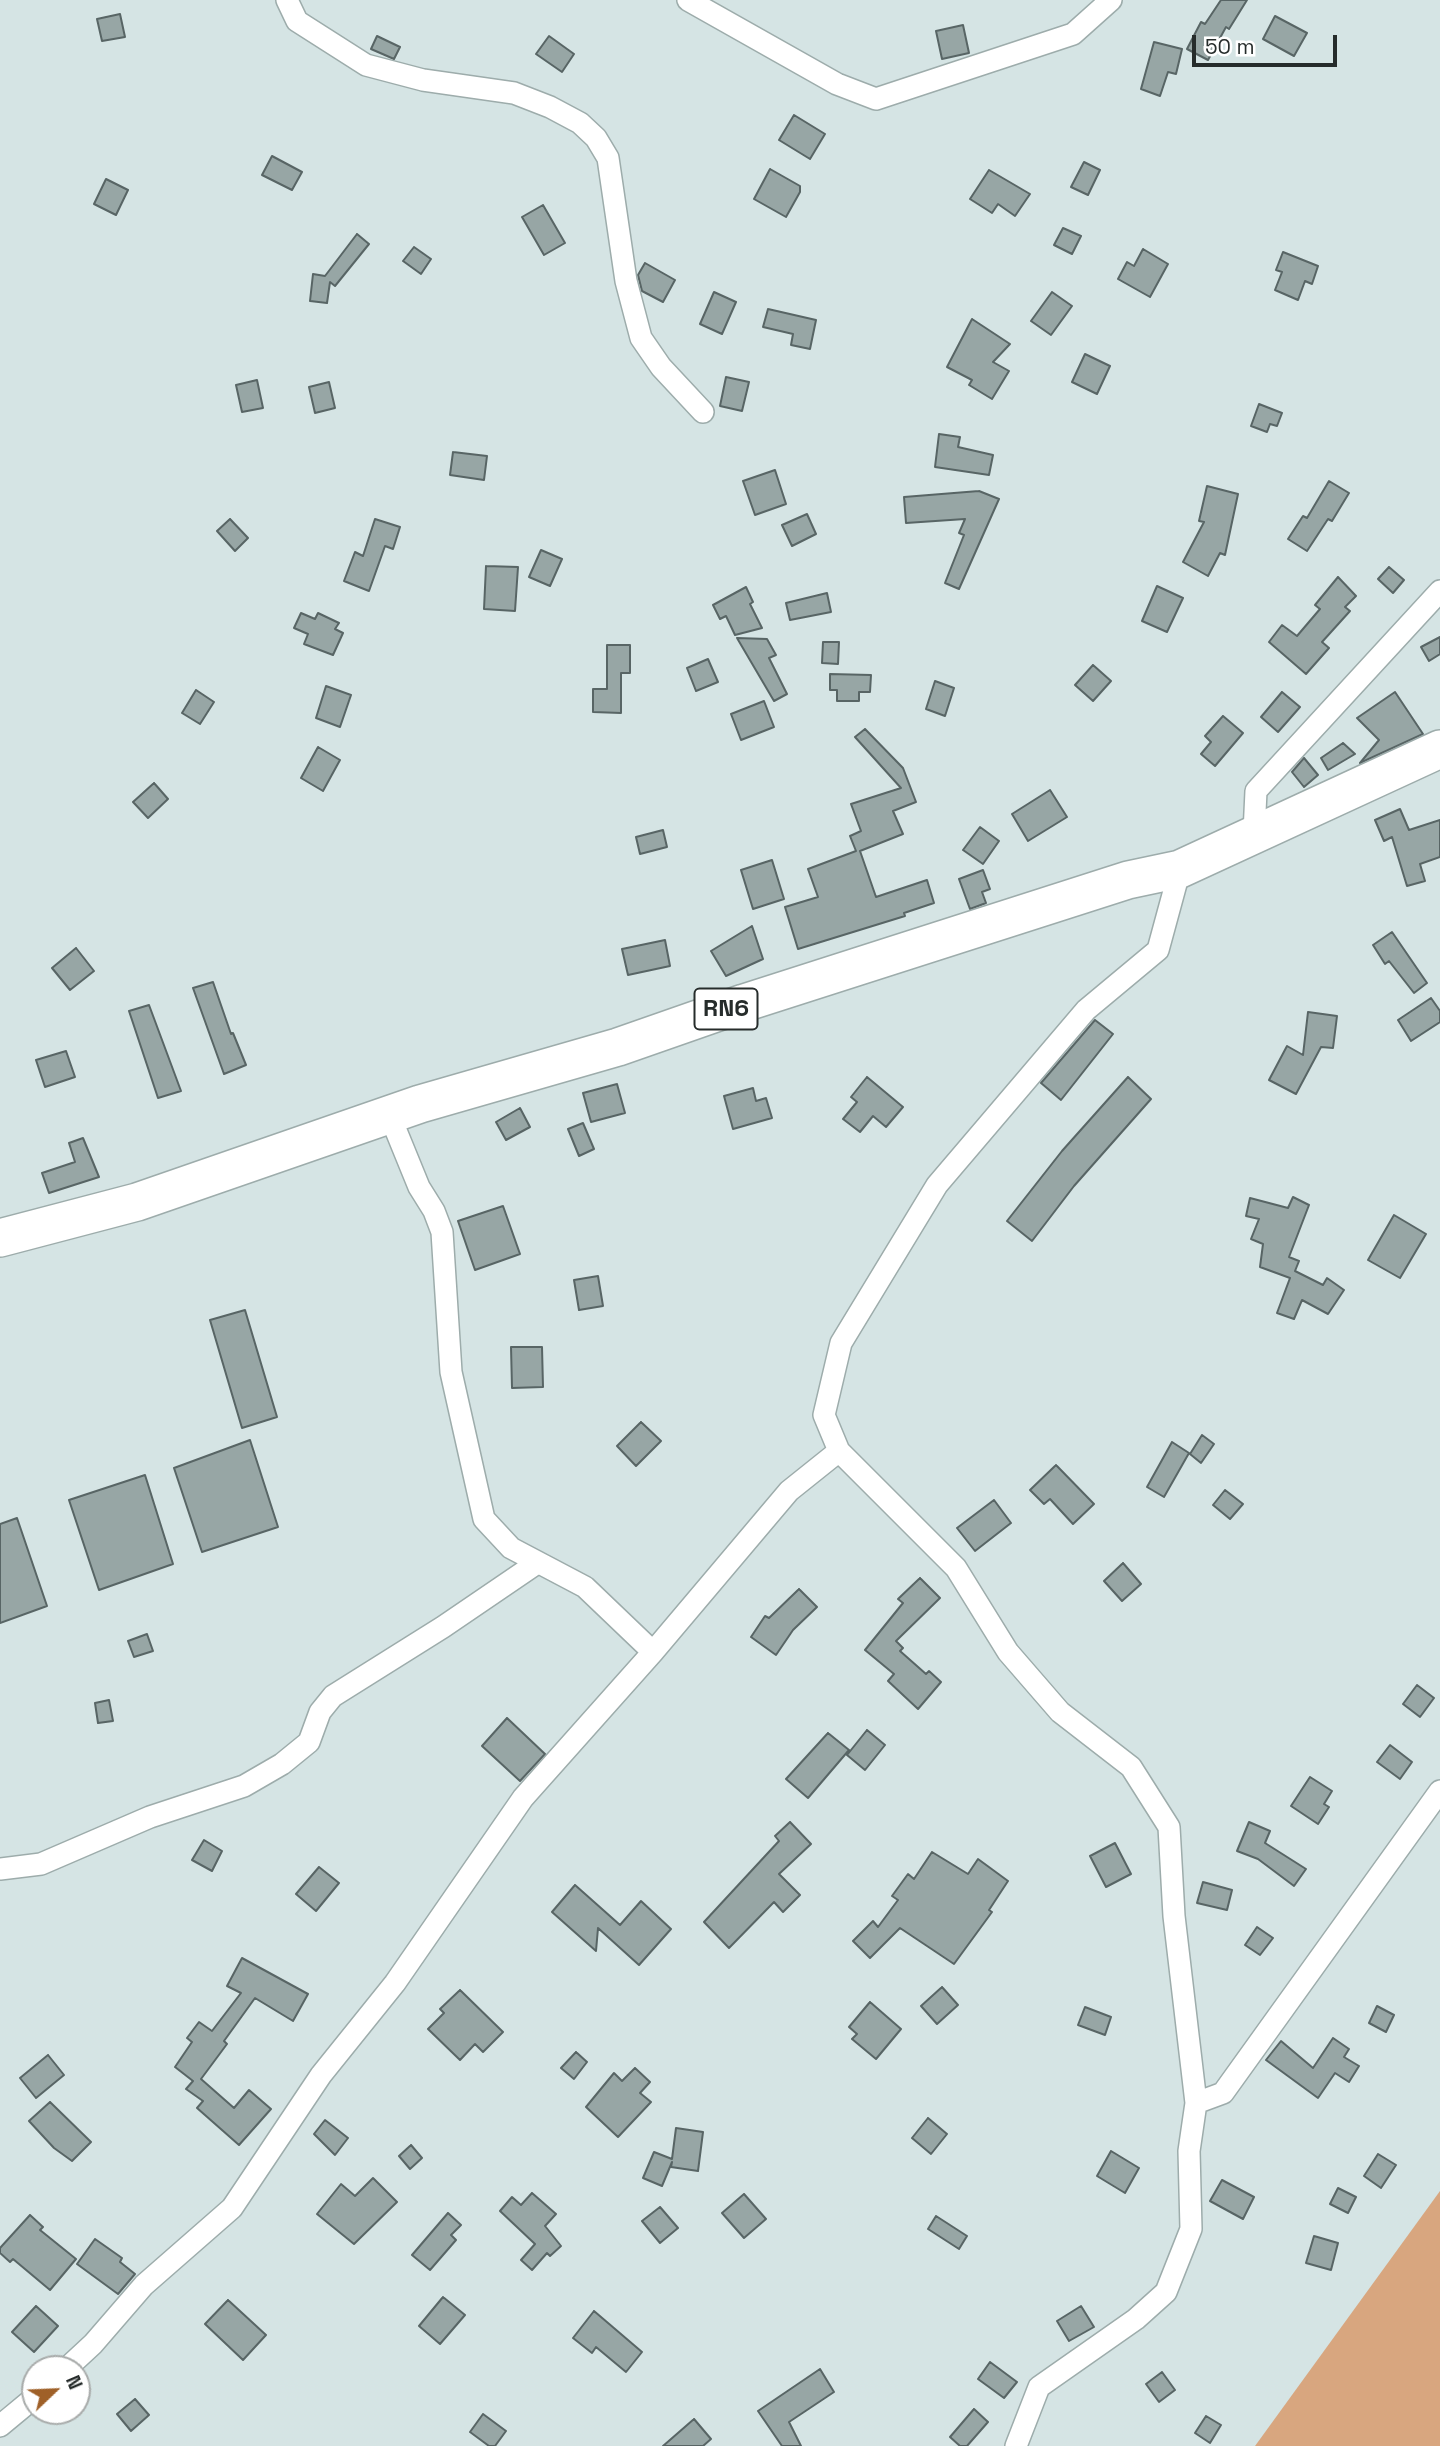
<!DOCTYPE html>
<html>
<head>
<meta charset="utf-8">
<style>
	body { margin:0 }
	#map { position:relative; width:1440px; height:2446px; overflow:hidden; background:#d5e4e4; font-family:"Space Grotesk",sans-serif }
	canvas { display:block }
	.north { position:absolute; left:21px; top:2355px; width:70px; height:70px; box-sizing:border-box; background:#fff; border:2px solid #a8abaa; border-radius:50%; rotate:67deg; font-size:19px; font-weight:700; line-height:28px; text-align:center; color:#262c2b }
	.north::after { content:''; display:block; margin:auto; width:24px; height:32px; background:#9f6028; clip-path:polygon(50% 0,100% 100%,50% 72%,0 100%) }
	.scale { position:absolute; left:1192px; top:35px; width:145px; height:32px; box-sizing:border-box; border:4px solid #262c2b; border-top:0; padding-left:9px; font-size:21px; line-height:24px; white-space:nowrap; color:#262c2b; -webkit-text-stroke:5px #fff; paint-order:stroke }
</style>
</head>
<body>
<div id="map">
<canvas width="1440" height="2446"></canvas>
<div class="north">N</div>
<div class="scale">50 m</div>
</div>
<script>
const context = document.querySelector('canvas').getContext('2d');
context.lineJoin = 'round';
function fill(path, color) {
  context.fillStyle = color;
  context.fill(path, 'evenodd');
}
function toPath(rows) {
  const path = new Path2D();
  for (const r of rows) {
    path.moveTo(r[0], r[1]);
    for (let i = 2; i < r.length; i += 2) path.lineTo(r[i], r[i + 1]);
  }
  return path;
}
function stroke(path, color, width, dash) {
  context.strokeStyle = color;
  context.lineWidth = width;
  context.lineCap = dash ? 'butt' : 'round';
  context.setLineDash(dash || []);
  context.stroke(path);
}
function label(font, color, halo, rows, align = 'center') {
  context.font = font + ' "Space Grotesk",sans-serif';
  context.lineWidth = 6;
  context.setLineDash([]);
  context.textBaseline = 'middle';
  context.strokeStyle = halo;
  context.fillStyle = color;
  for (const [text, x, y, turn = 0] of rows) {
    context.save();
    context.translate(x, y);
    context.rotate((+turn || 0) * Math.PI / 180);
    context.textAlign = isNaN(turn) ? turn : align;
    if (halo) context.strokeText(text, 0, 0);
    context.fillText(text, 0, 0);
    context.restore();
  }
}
fill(toPath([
	[1440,2191,1440,2446,1255,2446]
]), '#d8a67f');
const building = toPath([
	[1221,0,1247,0,1229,29,1226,27,1208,60,1187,49,1201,22,1205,24,1221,0],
	[120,14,125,37,102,41,97,19,120,14],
	[1275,16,1307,33,1294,56,1263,39,1275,16],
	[963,25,969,53,942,59,936,31,963,25],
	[377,36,400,47,394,59,371,49,377,36],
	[549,36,574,54,562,72,536,54,549,36],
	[1154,42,1182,49,1176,74,1168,72,1160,96,1141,89,1154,42],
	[794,115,825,134,810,159,779,140,794,115],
	[272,156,302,172,292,190,262,175,272,156],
	[1084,162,1100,170,1088,195,1071,187,1084,162],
	[770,169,800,186,800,192,786,217,754,199,770,169],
	[989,170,1030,194,1015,216,998,204,992,213,970,199,989,170],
	[106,179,128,190,116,215,94,204,106,179],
	[543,205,565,243,544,255,522,217,543,205],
	[1063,228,1081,236,1072,254,1054,245,1063,228],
	[357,234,369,244,335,286,330,282,327,303,310,301,313,274,325,276,357,234],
	[414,247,431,259,421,274,403,261,414,247],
	[1143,249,1168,264,1150,297,1118,279,1127,262,1134,266,1143,249],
	[1283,252,1318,266,1312,284,1305,281,1298,300,1275,290,1282,272,1276,270,1283,252],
	[645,263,675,280,663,302,642,291,638,275,645,263],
	[714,292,736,302,722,334,700,324,714,292],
	[1052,292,1072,306,1051,335,1031,321,1052,292],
	[768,309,816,320,810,349,791,345,793,334,763,327,768,309],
	[972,319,1010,344,993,362,1009,371,992,399,969,385,972,380,947,367,972,319],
	[1085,354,1110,366,1097,394,1072,382,1085,354],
	[726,377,749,382,742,411,720,406,726,377],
	[257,380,263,408,242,412,236,385,257,380],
	[329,382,335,408,315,413,309,387,329,382],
	[1259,404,1282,413,1277,426,1270,424,1267,432,1251,426,1259,404],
	[939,434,960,437,958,447,993,455,989,475,935,467,939,434],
	[453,452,487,456,484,480,450,475,453,452],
	[775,470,786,504,755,515,743,481,775,470],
	[1329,481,1349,493,1332,521,1328,519,1307,551,1288,539,1303,516,1307,518,1329,481],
	[1207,486,1238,494,1225,555,1220,553,1208,576,1183,562,1204,522,1199,521,1207,486],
	[979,491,999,499,959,589,945,583,964,535,959,533,965,519,906,523,904,497,979,491],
	[807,514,816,534,792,546,782,525,807,514],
	[230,519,248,538,235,551,217,531,230,519],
	[375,519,400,527,393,549,385,546,369,591,344,581,355,552,363,556,375,519],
	[541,550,562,559,550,586,529,577,541,550],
	[486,566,518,567,515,611,484,609,486,566],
	[1389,567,1404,580,1393,593,1378,579,1389,567],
	[1338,577,1356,596,1345,607,1350,611,1322,642,1329,648,1306,674,1269,642,1282,625,1297,636,1320,609,1315,605,1338,577],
	[1157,586,1183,598,1167,632,1142,621,1157,586],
	[746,587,753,602,750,604,762,628,735,635,726,616,720,619,713,605,746,587],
	[827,593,831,612,790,620,786,603,827,593],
	[301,613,315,619,318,613,339,623,335,629,343,633,333,655,304,644,308,634,294,628,301,613],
	[1440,637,1440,654,1429,661,1421,647,1440,637],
	[737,638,767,639,776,655,769,658,787,694,774,701,737,638],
	[823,642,839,642,838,664,822,663,823,642],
	[607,645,630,645,630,673,621,673,621,713,593,712,593,689,607,689,607,645],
	[708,659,718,682,696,691,687,668,708,659],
	[1093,665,1111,681,1093,701,1075,685,1093,665],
	[830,674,871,675,870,692,859,692,859,701,837,701,837,690,830,690,830,674],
	[935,681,954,688,945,716,926,709,935,681],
	[326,686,351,695,340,727,316,718,326,686],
	[196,690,214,702,200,724,182,713,196,690],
	[1282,692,1300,707,1278,732,1261,717,1282,692],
	[1395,692,1423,734,1360,763,1379,740,1357,718,1395,692],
	[764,701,774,727,741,740,731,714,764,701],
	[1223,716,1243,733,1215,766,1201,754,1211,742,1205,736,1223,716],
	[865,729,903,768,916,802,893,811,903,834,860,851,876,897,927,880,934,903,904,913,905,916,798,949,785,907,818,897,808,869,856,851,850,836,861,831,851,804,901,788,855,737,865,729],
	[1343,743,1355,754,1328,770,1321,758,1343,743],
	[318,747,340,760,323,791,301,778,318,747],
	[1304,758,1318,775,1304,787,1292,772,1304,758],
	[154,783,168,799,148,818,133,802,154,783],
	[1050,790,1067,817,1028,841,1012,814,1050,790],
	[1400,809,1409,830,1440,820,1440,857,1420,864,1425,881,1407,886,1392,837,1384,841,1375,820,1400,809],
	[980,827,999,841,983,864,963,850,980,827],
	[663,830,667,847,640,854,636,837,663,830],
	[772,860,784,899,753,909,741,870,772,860],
	[983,870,990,889,982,892,986,903,970,909,959,879,983,870],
	[752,926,763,959,726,976,711,951,752,926],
	[1392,932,1427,983,1414,993,1389,961,1385,964,1373,945,1392,932],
	[665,940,670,966,628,975,622,949,665,940],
	[76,948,94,971,70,990,52,968,76,948],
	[213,982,231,1034,233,1033,246,1065,224,1074,193,988,213,982],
	[1431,998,1440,1011,1440,1022,1411,1041,1398,1020,1431,998],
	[149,1005,181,1091,158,1098,129,1011,149,1005],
	[1308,1012,1337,1016,1333,1048,1321,1047,1296,1094,1269,1080,1287,1046,1303,1055,1308,1012],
	[1095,1020,1113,1034,1061,1100,1041,1083,1095,1020],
	[66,1051,75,1077,45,1087,36,1060,66,1051],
	[867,1077,903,1107,886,1127,873,1116,860,1132,843,1119,857,1102,851,1097,867,1077],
	[1128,1077,1151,1099,1074,1186,1032,1241,1007,1221,1062,1151,1128,1077],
	[617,1084,625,1113,591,1122,583,1093,617,1084],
	[753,1088,756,1101,766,1098,772,1118,733,1129,724,1096,753,1088],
	[520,1108,530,1127,506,1140,496,1122,520,1108],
	[583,1123,594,1149,579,1156,568,1129,583,1123],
	[83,1138,99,1177,49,1193,42,1173,75,1162,69,1143,83,1138],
	[1293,1197,1309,1205,1289,1257,1299,1261,1295,1271,1323,1285,1327,1278,1344,1290,1328,1314,1302,1300,1294,1319,1277,1313,1290,1278,1260,1267,1263,1244,1251,1239,1259,1219,1246,1216,1250,1198,1288,1208,1293,1197],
	[503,1206,520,1254,475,1270,458,1221,503,1206],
	[1394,1215,1426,1234,1400,1278,1368,1260,1394,1215],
	[598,1276,603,1306,579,1310,574,1280,598,1276],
	[245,1310,277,1417,242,1428,210,1320,245,1310],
	[511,1347,542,1347,543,1387,512,1388,511,1347],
	[641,1422,661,1441,636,1466,617,1446,641,1422],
	[1202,1435,1214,1444,1201,1463,1190,1454,1202,1435],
	[250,1440,278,1527,202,1552,174,1468,250,1440],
	[1172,1442,1189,1453,1164,1497,1147,1487,1172,1442],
	[1056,1465,1094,1504,1073,1524,1050,1499,1044,1504,1030,1490,1056,1465],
	[145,1475,173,1564,99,1590,69,1500,145,1475],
	[1225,1490,1243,1504,1230,1519,1213,1505,1225,1490],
	[994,1500,1011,1523,975,1551,957,1528,994,1500],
	[17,1518,47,1606,0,1623,0,1524,17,1518],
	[1123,1563,1141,1584,1122,1601,1104,1581,1123,1563],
	[920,1578,940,1598,896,1641,903,1648,900,1651,926,1674,929,1671,941,1682,918,1709,888,1681,894,1674,865,1650,903,1603,898,1599,920,1578],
	[799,1589,817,1607,793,1630,776,1655,751,1637,765,1616,769,1618,799,1589],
	[147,1634,153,1651,134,1657,128,1641,147,1634],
	[1417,1685,1434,1698,1420,1717,1403,1704,1417,1685],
	[109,1700,113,1721,98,1723,95,1703,109,1700],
	[507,1718,545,1754,520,1781,482,1746,507,1718],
	[867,1730,885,1745,865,1770,847,1755,867,1730],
	[828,1733,849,1750,808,1798,786,1779,828,1733],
	[1390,1745,1412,1762,1400,1779,1377,1762,1390,1745],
	[1310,1777,1332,1791,1324,1804,1329,1807,1318,1824,1291,1806,1310,1777],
	[790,1822,811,1844,779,1874,800,1895,783,1912,774,1902,729,1948,704,1922,779,1841,775,1836,790,1822],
	[1249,1822,1270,1831,1265,1843,1306,1869,1294,1886,1258,1859,1237,1851,1249,1822],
	[204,1840,222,1851,212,1871,192,1860,204,1840],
	[1115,1843,1131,1874,1106,1887,1090,1856,1115,1843],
	[932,1852,968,1874,978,1859,1008,1881,989,1910,992,1912,954,1964,900,1928,870,1958,853,1941,873,1921,878,1927,898,1900,892,1896,908,1874,914,1879,932,1852],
	[319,1867,339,1883,316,1911,296,1894,319,1867],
	[1203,1882,1232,1890,1227,1910,1197,1903,1203,1882],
	[575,1885,620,1925,641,1901,671,1929,639,1965,598,1928,596,1951,552,1912,575,1885],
	[1257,1927,1273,1938,1260,1955,1245,1945,1257,1927],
	[242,1958,308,1994,293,2021,255,1998,224,2041,227,2044,201,2079,234,2108,249,2090,271,2109,239,2145,197,2108,203,2101,186,2089,193,2081,175,2067,192,2042,187,2038,199,2022,212,2031,241,1993,227,1986,242,1958],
	[942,1987,958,2005,937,2024,921,2006,942,1987],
	[460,1990,503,2032,483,2052,475,2044,460,2060,428,2029,444,2013,440,2009,460,1990],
	[870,2002,901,2029,876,2059,852,2039,857,2034,849,2027,870,2002],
	[1377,2006,1394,2015,1386,2032,1369,2023,1377,2006],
	[1085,2007,1111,2017,1105,2035,1078,2025,1085,2007],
	[1333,2038,1349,2049,1344,2057,1359,2066,1349,2082,1335,2073,1318,2098,1266,2060,1281,2041,1313,2068,1333,2038],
	[576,2052,587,2062,574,2079,561,2068,576,2052],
	[48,2055,64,2075,36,2098,20,2078,48,2055],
	[635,2068,650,2082,640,2093,651,2102,618,2137,586,2107,614,2073,622,2081,635,2068],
	[50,2102,91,2142,72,2161,54,2148,29,2121,50,2102],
	[928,2118,947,2134,931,2154,912,2138,928,2118],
	[325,2120,348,2138,335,2155,314,2134,325,2120],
	[676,2128,703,2132,698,2171,671,2167,672,2162,662,2186,643,2178,654,2152,672,2159,676,2128],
	[411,2145,422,2158,410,2169,399,2156,411,2145],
	[1111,2151,1139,2168,1125,2193,1097,2176,1111,2151],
	[1378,2154,1396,2165,1381,2188,1364,2176,1378,2154],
	[373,2178,397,2202,354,2244,317,2214,341,2184,355,2196,373,2178],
	[1222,2180,1254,2197,1243,2219,1210,2201,1222,2180],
	[1338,2188,1356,2197,1348,2213,1330,2204,1338,2188],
	[532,2193,556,2214,545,2226,561,2246,550,2256,547,2253,532,2270,521,2260,535,2244,500,2211,512,2197,521,2205,532,2193],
	[744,2194,766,2219,744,2238,722,2213,744,2194],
	[660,2207,678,2228,660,2243,642,2221,660,2207],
	[448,2213,461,2225,451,2235,456,2240,430,2270,412,2255,448,2213],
	[30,2215,43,2227,40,2230,76,2259,50,2290,13,2259,10,2262,0,2253,0,2248,30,2215],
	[936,2216,967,2236,959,2249,928,2229,936,2216],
	[1314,2236,1338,2243,1331,2270,1306,2263,1314,2236],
	[95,2239,122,2258,120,2262,135,2274,118,2294,77,2264,95,2239],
	[443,2297,465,2315,440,2344,419,2326,443,2297],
	[228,2300,266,2335,243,2360,205,2324,228,2300],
	[36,2306,58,2326,34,2352,12,2332,36,2306],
	[1081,2306,1094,2327,1069,2341,1057,2321,1081,2306],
	[594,2311,642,2352,626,2372,596,2347,592,2353,573,2338,594,2311],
	[990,2362,1017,2382,1004,2398,978,2379,990,2362],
	[820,2369,834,2392,789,2422,801,2446,782,2446,758,2411,820,2369],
	[1162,2372,1175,2390,1159,2402,1146,2384,1162,2372],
	[135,2399,149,2415,131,2431,117,2414,135,2399],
	[974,2409,988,2422,967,2446,960,2446,950,2437,974,2409],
	[483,2414,506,2431,495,2446,489,2446,470,2432,483,2414],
	[1206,2416,1221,2425,1210,2443,1195,2433,1206,2416],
	[694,2419,711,2439,703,2446,663,2446,694,2419]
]);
fill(building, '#97a6a5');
stroke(building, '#586565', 2);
const street = toPath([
	[287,0,297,21,366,65,423,80,514,93,550,107,580,123,596,138,608,158,626,281,641,338,661,367,703,412],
	[688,0,837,84,876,99,1073,34,1111,0],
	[1254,833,1256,791,1440,591],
	[390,1116,419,1187,434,1211,442,1232,451,1372,484,1519,511,1548,585,1587,653,1652],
	[0,1869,41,1864,150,1817,244,1786,282,1764,309,1742,320,1712,333,1696,443,1627,537,1563],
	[1196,2103,1223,2093,1440,1791],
	[66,2369,93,2344,144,2285,232,2208,321,2075,395,1983,523,1798,653,1652,789,1491,839,1451],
	[0,2426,35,2397],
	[1016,2446,1039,2387,1136,2319,1166,2292,1191,2229,1189,2151,1196,2103,1174,1916,1169,1827,1131,1767,1060,1712,1008,1652,956,1568,839,1451,824,1415,841,1343,937,1185,1086,1010,1158,950,1180,869]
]);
const highway = toPath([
	[0,1238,137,1202,420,1104,618,1047,744,1003,1128,880,1180,869,1440,749]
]);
stroke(street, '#9dacab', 24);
stroke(highway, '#9dacab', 40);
stroke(street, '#fff', 21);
stroke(highway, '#fff', 37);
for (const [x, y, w] of [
	[726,1009,63]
]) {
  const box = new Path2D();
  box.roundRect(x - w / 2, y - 20.5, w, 41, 5);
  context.fillStyle = '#fff';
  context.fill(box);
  stroke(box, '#262c2b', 2);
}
label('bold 24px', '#262c2b', null, [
	["RN6",726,1009]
]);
</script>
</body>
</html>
